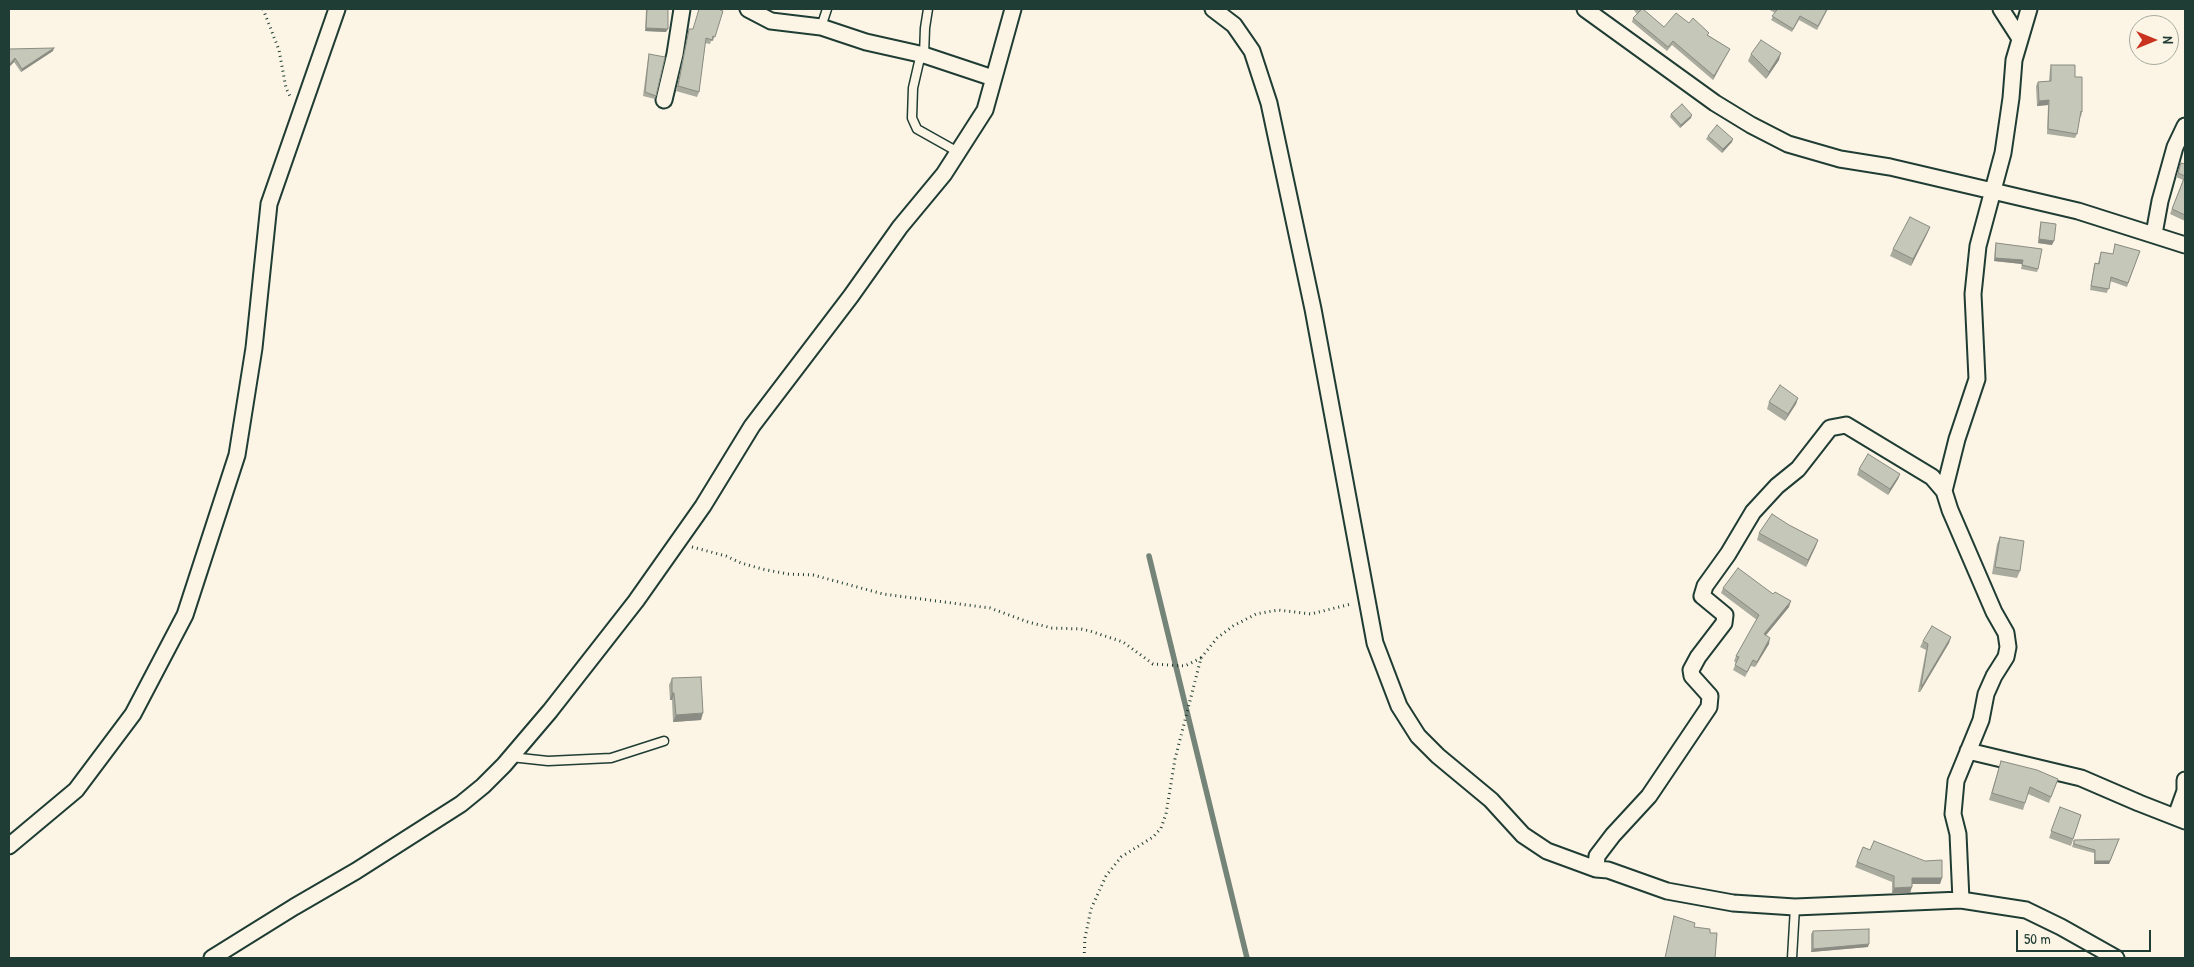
<!DOCTYPE html>
<html>
<head>
<meta charset="utf-8">
<style>
	body { margin:0 }
	#map { position:relative; width:2194px; height:967px; overflow:hidden; background:#fcf5e5; font-family:"Patrick Hand",sans-serif }
	canvas { display:block }
	.frame { position:absolute; inset:0; border:10px solid #1f3d34; pointer-events:none }
	.north { position:absolute; left:2129px; top:15px; width:50px; height:50px; box-sizing:border-box; background:#fcf5e5; border:1px solid #a4ab9e; border-radius:50%; rotate:90deg; font-size:14px; font-weight:700; line-height:20px; text-align:center; color:#1f3d34 }
	.north::after { content:''; display:block; margin:auto; width:18px; height:22px; background:#c8321e; clip-path:polygon(50% 0,100% 100%,50% 72%,0 100%) }
	.scale { position:absolute; left:2016px; top:930px; width:135px; height:22px; box-sizing:border-box; border:2px solid #1f3d34; border-top:0; padding-left:6px; font-size:15px; line-height:18px; white-space:nowrap; color:#1f3d34; -webkit-text-stroke:4px #fcf5e5; paint-order:stroke }
</style>
</head>
<body>
<div id="map">
<canvas width="2194" height="967"></canvas>
<div class="frame"></div>
<div class="north">N</div>
<div class="scale">50 m</div>
</div>
<script>
const context = document.querySelector('canvas').getContext('2d');
context.lineJoin = 'round';
function toPath(rows) {
  const path = new Path2D();
  for (const r of rows) {
    path.moveTo(r[0], r[1]);
    for (let i = 2; i < r.length; i += 2) path.lineTo(r[i], r[i + 1]);
  }
  return path;
}
function stroke(path, color, width, dash) {
  context.strokeStyle = color;
  context.lineWidth = width;
  context.lineCap = dash ? 'butt' : 'round';
  context.setLineDash(dash || []);
  context.stroke(path);
}
function fill(path, color) {
  context.fillStyle = color;
  context.fill(path, 'evenodd');
}
stroke(toPath([
	[1149,556,1247,958]
]), '#758479', 5.5);
const service = toPath([
	[928,9,925,28,924,55,919,62,913,88,912,118,917,129,958,152],
	[821,27,827,9],
	[511,757,548,761,611,758,664,741],
	[1792,958,1795,907]
]);
const minor = toPath([
	[748,9,771,21,821,27,866,42,924,55,993,78],
	[1213,9,1234,25,1252,51,1269,103,1313,309,1375,643,1399,706,1418,736,1438,756,1491,800,1523,835,1547,851,1596,869,1608,870,1667,891,1733,903,1795,907,1961,900,2026,910,2061,927,2116,958],
	[1585,9,1715,103,1751,125,1788,144,1840,159,1890,167,2078,211,2185,245],
	[2001,9,2019,37],
	[664,100,675,54,682,9],
	[2154,234,2160,201,2175,147,2185,126],
	[1968,751,2081,778,2139,803,2185,821],
	[2176,816,2185,791,2185,780],
	[9,846,76,790,133,714,185,615,237,455,254,348,269,204,337,9],
	[1596,869,1597,856,1613,835,1649,796,1709,707,1710,696,1692,676,1691,670,1698,657,1724,623,1725,615,1702,596,1705,586,1728,554,1753,512,1777,486,1798,469,1830,428,1846,425,1932,477,1944,491],
	[1961,900,1958,834,1953,814,1956,781,1981,720,1986,694,1994,676,2006,657,2008,647,2006,633,1994,612,1950,510,1944,491,1957,439,1977,379,1973,294,1978,246,2003,153,2011,98,2014,60,2029,9],
	[212,958,294,907,356,871,461,804,483,786,504,765,550,711,636,601,703,506,752,426,851,296,900,227,944,174,985,110,1013,9]
]);
stroke(service, '#1f3d34', 11);
stroke(minor, '#1f3d34', 19);
stroke(toPath([
	[263,9,279,50,286,88,290,96],
	[692,547,726,556,741,563,762,569,788,574,813,575,883,594,990,608,1028,622,1052,628,1081,629,1090,631,1123,642,1153,664,1185,666,1201,658],
	[1084,958,1085,938,1091,909,1106,876,1121,857,1153,837,1161,828,1166,814,1175,759,1201,658,1217,638,1233,626,1256,614,1278,610,1311,614,1351,604]
]), '#1f3d34', 3, [1, 4]);
stroke(service, '#fcf5e5', 8);
stroke(minor, '#fcf5e5', 15);
fill(toPath([
	[646,9,668,9,666,32,645,31],
	[1633,9,1642,9,1664,27,1689,23,1730,49,1713,80,1672,45,1667,51,1632,22,1633,18,1637,14],
	[1768,9,1828,9,1817,30,1799,20,1792,32,1771,20,1775,13],
	[723,11,713,41,711,41,710,44,705,43,699,92,697,97,676,91,688,34,689,29,693,29],
	[9,49,53,51,21,72,14,62,9,67],
	[649,54,656,96,655,99,643,96,648,58],
	[1751,54,1779,60,1766,79,1748,61],
	[2051,65,2075,77,2082,112,2081,117,2080,116,2077,134,2075,138,2047,134,2048,105,2037,106,2036,86,2038,82,2049,81,2050,69],
	[1671,114,1691,118,1680,128,1670,117],
	[1708,136,1732,142,1722,153,1706,139],
	[2181,163,2185,164,2185,221,2170,214,2183,180,2176,177],
	[2041,222,2052,245,2038,243,2040,225],
	[1930,227,1927,234,1911,266,1890,256,1893,249],
	[1996,243,2038,269,2037,272,2021,269,2022,264,1994,261,1995,247],
	[2115,244,2140,251,2127,287,2110,281,2107,293,2090,290,2094,266,2095,263,2098,263,2101,252,2113,254],
	[1798,398,1796,404,1785,421,1767,409,1769,402],
	[1859,469,1900,474,1898,479,1888,495,1857,475],
	[1789,525,1818,540,1806,567,1757,540,1759,533],
	[2000,537,2020,571,2017,578,1992,574,1997,544],
	[1723,588,1789,607,1766,635,1769,644,1755,667,1751,666,1745,677,1733,670,1736,663,1734,661,1736,656,1757,620,1721,593],
	[1951,637,1949,643,1920,692,1918,692,1926,650,1920,647,1923,641],
	[672,678,701,720,673,722,672,700,670,700,669,685],
	[2001,761,2058,779,2049,803,2028,794,2023,810,1989,800],
	[2060,807,2081,815,2071,846,2049,838],
	[2119,839,2109,864,2094,864,2094,853,2072,847,2074,840],
	[1863,847,1942,878,1940,884,1912,884,1910,893,1892,894,1892,882,1855,867],
	[1813,931,1868,947,1811,952,1811,934]
]), '#a9ab9f');
fill(toPath([
	[646,28,668,29,666,32,645,31],
	[54,48,53,51,21,72,22,69],
	[1730,49,1728,52,1713,80,1714,76],
	[1781,53,1779,60,1766,79,1769,72],
	[15,58,14,62,9,67,9,65],
	[2049,100,2048,105,2037,106,2039,101],
	[1692,115,1691,118,1680,128,1681,125],
	[1733,139,1732,142,1722,153,1723,149],
	[1930,227,1927,234,1911,266,1913,259],
	[2039,239,2054,241,2052,245,2038,243],
	[1995,258,2023,260,2022,264,1994,261],
	[1798,398,1796,404,1785,421,1788,414],
	[1900,474,1898,479,1888,495,1890,489],
	[1818,540,1816,546,1806,567,1808,560],
	[1791,601,1789,607,1762,640,1764,634],
	[1951,637,1949,643,1920,692,1922,686],
	[1770,638,1769,644,1755,667,1757,662],
	[672,693,674,693,672,700,670,700],
	[703,713,701,720,673,722,676,715],
	[2119,839,2109,864,2094,864,2095,861],
	[1912,878,1942,878,1940,884,1910,884],
	[1912,887,1910,893,1892,894,1894,888],
	[1869,944,1868,947,1811,952,1813,949]
]), '#8a8b82');
const building = toPath([
	[647,9,668,9,668,29,646,28,647,9],
	[699,9,718,9,723,11,715,37,713,36,712,40,706,38,699,92,678,86,689,29,693,29,699,9],
	[1642,9,1643,9,1664,27,1676,13,1689,23,1693,18,1709,33,1707,35,1730,49,1714,76,1673,41,1668,47,1633,18,1642,9],
	[1775,9,1827,9,1818,26,1800,16,1793,29,1772,16,1777,10,1775,9],
	[1761,40,1781,53,1769,72,1751,54,1761,40],
	[54,48,22,69,15,58,9,65,9,49,54,48],
	[649,54,665,57,656,96,645,92,649,54],
	[2051,65,2075,65,2075,77,2082,77,2082,112,2081,111,2077,134,2048,129,2049,100,2039,101,2038,82,2051,81,2051,65],
	[1682,104,1692,115,1681,125,1671,114,1682,104],
	[1717,125,1733,139,1723,149,1708,136,1717,125],
	[2181,163,2185,164,2185,215,2172,209,2185,176,2178,173,2181,163],
	[1910,217,1930,227,1913,259,1893,249,1910,217],
	[2041,222,2056,224,2054,241,2039,239,2041,222],
	[1996,243,2042,249,2038,269,2022,265,2023,260,1995,258,1996,243],
	[2115,244,2140,251,2128,283,2111,277,2109,289,2091,286,2095,263,2099,264,2101,252,2113,254,2115,244],
	[1780,385,1798,398,1788,414,1769,402,1780,385],
	[1868,454,1900,474,1890,489,1859,469,1868,454],
	[1772,514,1789,525,1818,540,1808,560,1759,533,1772,514],
	[2000,537,2024,541,2020,571,1995,567,2000,537],
	[1738,568,1773,594,1775,592,1791,601,1764,634,1770,638,1757,662,1753,660,1747,672,1735,665,1739,657,1736,656,1759,615,1723,588,1738,568],
	[1932,626,1951,637,1922,686,1921,686,1928,644,1923,641,1932,626],
	[701,677,703,713,676,715,674,693,672,693,672,678,701,677],
	[2001,761,2037,770,2058,779,2051,797,2030,787,2025,803,1992,793,2001,761],
	[2060,807,2081,815,2073,839,2051,831,2060,807],
	[2119,839,2110,861,2095,861,2095,850,2074,844,2074,840,2119,839],
	[1874,841,1925,861,1942,860,1942,878,1912,878,1912,887,1894,888,1894,876,1857,862,1863,847,1870,850,1874,841],
	[1674,916,1695,923,1694,927,1710,929,1710,933,1717,933,1715,958,1665,958,1674,916],
	[1869,929,1869,944,1813,949,1813,931,1869,929]
]);
fill(building, '#c5c7b9');
stroke(building, '#8a8b82', 1);
</script>
</body>
</html>
